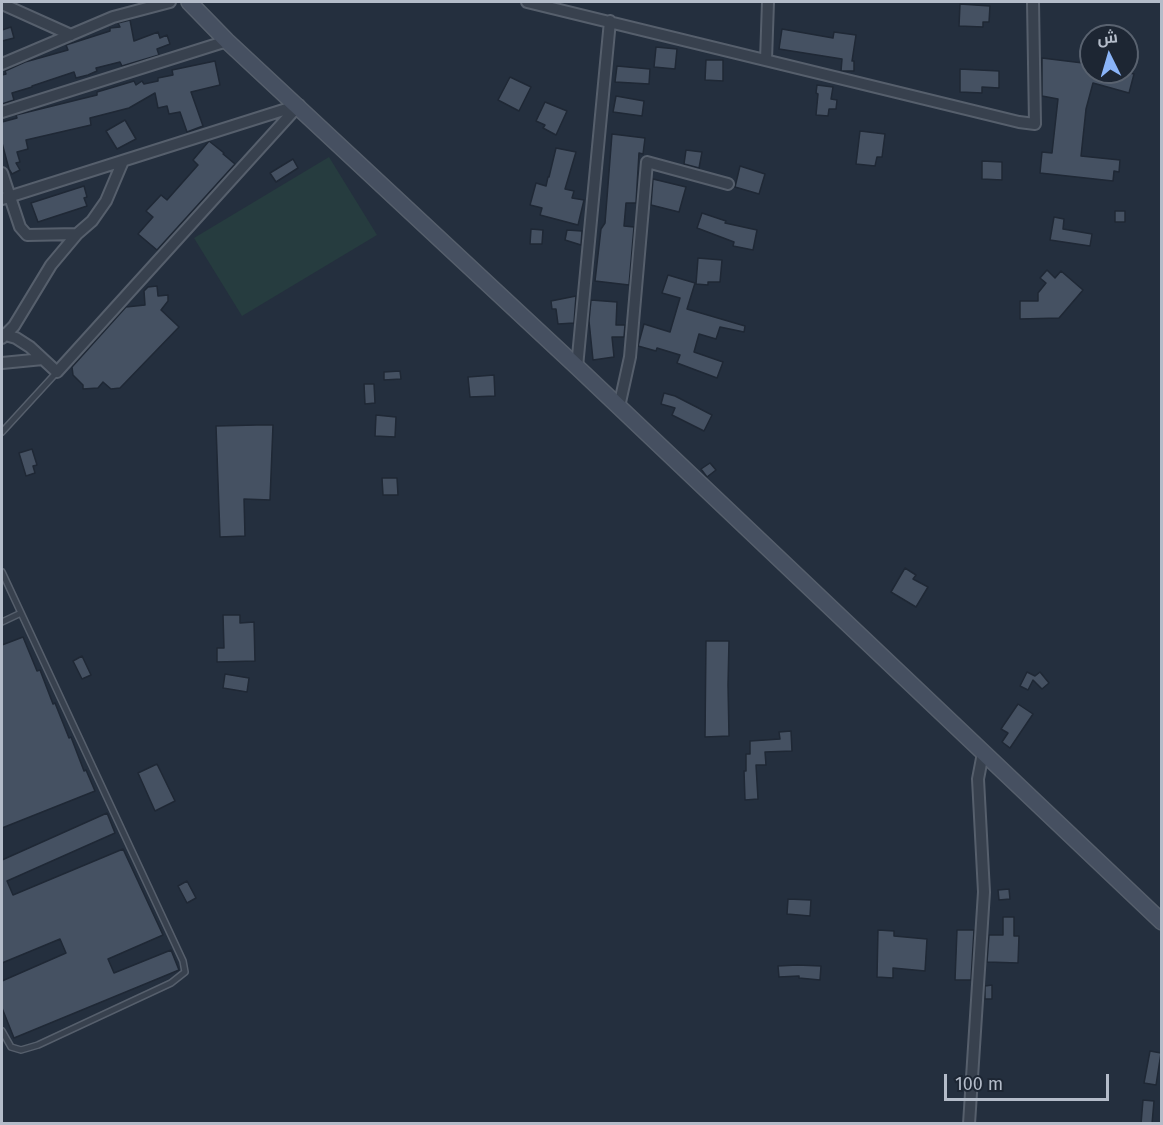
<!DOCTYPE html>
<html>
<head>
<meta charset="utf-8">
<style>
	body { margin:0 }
	#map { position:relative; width:1163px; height:1125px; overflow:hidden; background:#242f3e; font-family:"Fira Sans",Cairo,sans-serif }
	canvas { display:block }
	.frame { position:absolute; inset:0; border:3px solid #b4bcc9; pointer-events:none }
	.north { position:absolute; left:1079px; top:24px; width:60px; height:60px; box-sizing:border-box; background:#1d2633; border:2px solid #59626f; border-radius:50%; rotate:355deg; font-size:16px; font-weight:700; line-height:24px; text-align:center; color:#b4bcc9 }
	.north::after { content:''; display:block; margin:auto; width:21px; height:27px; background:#8ab4f8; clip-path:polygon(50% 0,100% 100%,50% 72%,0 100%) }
	.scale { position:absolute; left:944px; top:1074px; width:165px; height:27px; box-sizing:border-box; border:3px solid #b4bcc9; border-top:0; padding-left:8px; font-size:18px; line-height:21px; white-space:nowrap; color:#b4bcc9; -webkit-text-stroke:4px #1d2633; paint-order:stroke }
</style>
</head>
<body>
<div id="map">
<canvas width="1163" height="1125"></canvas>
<div class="frame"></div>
<div class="north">ش</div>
<div class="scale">100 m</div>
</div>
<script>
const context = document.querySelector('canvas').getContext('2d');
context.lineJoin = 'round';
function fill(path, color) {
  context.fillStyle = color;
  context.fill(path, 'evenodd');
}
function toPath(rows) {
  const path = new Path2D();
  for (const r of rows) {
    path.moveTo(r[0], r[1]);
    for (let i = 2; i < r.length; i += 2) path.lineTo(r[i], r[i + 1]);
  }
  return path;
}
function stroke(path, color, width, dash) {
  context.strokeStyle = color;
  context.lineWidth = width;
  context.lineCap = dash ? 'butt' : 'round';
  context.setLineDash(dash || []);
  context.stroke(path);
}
fill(toPath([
	[329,157,377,235,242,316,194,238]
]), '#263c3f');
const building = toPath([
	[960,4,990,6,989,22,983,22,983,27,959,26,960,4],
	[130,20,134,41,158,32,160,38,167,35,170,44,157,49,159,55,122,66,120,62,96,68,97,71,88,75,76,78,74,72,32,86,32,87,12,93,14,100,2,104,2,75,6,74,5,71,25,62,68,50,66,45,110,31,110,28,120,27,118,23,130,20],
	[11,27,14,38,2,41,2,30,11,27],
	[782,29,833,38,834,32,856,35,852,61,854,61,854,71,841,71,842,59,779,49,782,29],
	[656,47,677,49,675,69,654,67,656,47],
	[1042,58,1091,64,1090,72,1126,72,1134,74,1129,93,1093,83,1086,109,1081,156,1120,160,1119,172,1114,171,1113,181,1040,173,1042,152,1052,153,1058,99,1042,96,1042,58],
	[706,60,723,60,723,81,705,80,706,60],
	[215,61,220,85,191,92,203,126,187,132,180,112,169,114,167,106,158,108,155,93,129,108,90,118,91,125,26,140,28,149,17,152,20,162,16,163,20,170,12,174,9,169,2,143,2,122,17,118,16,115,32,111,97,95,97,92,134,81,136,85,142,81,144,84,158,81,158,78,173,75,172,70,215,61],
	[617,66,650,69,649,84,615,82,617,66],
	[960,69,999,71,999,88,982,87,982,93,960,92,960,69],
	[510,77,531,87,519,111,498,100,510,77],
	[817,85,833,87,831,99,837,100,836,109,829,109,828,116,816,115,818,94,816,93,817,85],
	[616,96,644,101,642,116,613,112,616,96],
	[545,102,567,111,556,135,543,128,545,125,536,121,545,102],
	[125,120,136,139,117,149,106,131,125,120],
	[860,131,885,134,882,157,877,157,875,166,856,164,860,131],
	[612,134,645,138,643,154,639,153,636,203,626,203,624,226,634,227,629,285,595,281,601,229,605,223,612,134],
	[209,141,224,153,223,154,235,164,157,250,138,234,153,217,146,211,161,195,167,200,198,165,193,160,209,141],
	[556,148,576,152,565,189,574,191,572,198,584,200,578,225,540,215,542,208,530,205,536,183,546,186,548,177,549,177,556,148],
	[686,150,702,152,699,168,684,164,686,150],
	[293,159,298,168,276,182,270,173,293,159],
	[982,161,1002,162,1002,180,982,179,982,161],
	[740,166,765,174,759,194,735,187,740,166],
	[653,179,686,187,679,212,651,205,653,179],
	[84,186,87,197,84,198,87,206,38,222,31,203,84,186],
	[1115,211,1125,211,1125,222,1115,222,1115,211],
	[702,213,726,221,725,223,757,230,753,250,733,246,734,242,697,228,702,213],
	[1054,217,1064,219,1063,229,1092,234,1090,246,1050,240,1054,217],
	[531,229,543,230,542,244,530,244,531,229],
	[567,230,582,231,581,245,565,240,567,230],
	[698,258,722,260,720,282,708,282,708,285,696,284,698,258],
	[1047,270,1055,278,1061,271,1083,290,1059,318,1020,319,1020,301,1038,301,1038,293,1046,283,1040,278,1047,270],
	[668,275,695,283,687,309,745,326,744,332,720,327,716,339,699,334,694,352,723,362,717,378,677,363,680,355,657,348,656,351,638,346,644,324,670,332,680,298,662,293,668,275],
	[157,286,158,296,168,295,168,301,161,310,179,327,120,388,111,389,103,382,98,388,83,389,83,385,73,375,72,367,126,307,145,305,144,291,148,287,157,286],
	[576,296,574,323,558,324,556,309,552,309,551,301,576,296],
	[591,300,617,302,616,325,625,325,624,337,612,337,614,357,593,360,589,321,591,300],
	[400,371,401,379,384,380,384,372,400,371],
	[494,375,495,396,470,397,468,377,494,375],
	[364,384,374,384,375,403,365,404,364,384],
	[664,393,675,396,712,415,704,431,672,415,675,408,661,404,664,393],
	[376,415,396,417,395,437,375,436,376,415],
	[256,425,273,425,270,500,244,499,245,536,220,537,216,426,256,425],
	[32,449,37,465,33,466,35,473,26,476,19,453,32,449],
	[710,463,716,470,707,477,701,469,710,463],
	[382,478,397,478,398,495,383,495,382,478],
	[905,568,916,575,913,579,928,587,916,607,891,592,905,568],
	[223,615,240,615,240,623,254,622,255,661,217,662,217,648,224,648,223,615],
	[23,637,37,671,40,670,53,704,55,703,69,738,71,737,84,771,86,770,95,791,2,828,2,645,23,637],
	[706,641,729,641,728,685,729,736,705,737,706,641],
	[82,656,91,675,82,679,73,661,82,656],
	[1027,672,1035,676,1040,672,1049,683,1042,689,1033,680,1028,690,1020,686,1027,672],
	[225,674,249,678,247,692,223,688,225,674],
	[1018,704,1033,714,1010,748,1002,742,1008,733,1001,729,1018,704],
	[791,731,792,751,765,752,766,765,756,765,758,799,745,800,744,771,746,771,746,754,750,754,750,741,780,739,779,732,791,731],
	[157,764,175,801,155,811,138,773,157,764],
	[107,813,115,833,7,881,13,895,123,849,163,935,108,959,114,973,171,950,179,970,14,1038,2,1008,2,981,66,953,60,939,2,963,2,860,107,813],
	[187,881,196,898,187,903,178,886,187,881],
	[1009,889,1010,899,999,900,998,890,1009,889],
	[788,899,811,900,810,916,787,914,788,899],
	[1003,917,1014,917,1014,936,1019,936,1018,963,987,962,989,935,1003,935,1003,917],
	[878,930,894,931,894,936,927,939,925,971,893,968,893,978,877,977,878,930],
	[957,930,974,930,971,980,955,980,957,930],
	[797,965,821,966,820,980,799,978,799,976,779,977,778,966,797,965],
	[992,985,992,999,985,999,985,986,992,985],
	[1150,1051,1161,1053,1156,1085,1144,1083,1150,1051],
	[1143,1100,1154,1101,1152,1124,1141,1124,1143,1100]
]);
fill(building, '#455162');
stroke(building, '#1f2835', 1.5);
const service = toPath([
	[2,432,57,372],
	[2,572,183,961,185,972,171,983,38,1045,21,1050,11,1047,2,1031],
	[2,622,21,613]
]);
const minor = toPath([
	[527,2,1019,122,1035,124,1033,2],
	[2,4,71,35],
	[766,60,768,2],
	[2,64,113,17,170,2],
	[2,112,227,41],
	[2,173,20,227,27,235,77,234],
	[2,199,296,106],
	[2,334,16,338,30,347,57,372,299,105],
	[2,338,14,326,51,265,77,234,92,221,106,201,123,161],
	[2,363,43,359],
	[577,367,610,21],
	[619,407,630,357,647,162,728,184],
	[969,1124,984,892,978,779,983,753]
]);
const secondary = toPath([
	[189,2,227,41,577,367,1162,922]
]);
stroke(service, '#565f6c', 8);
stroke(minor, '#565f6c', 14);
stroke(secondary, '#565f6c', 18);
stroke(service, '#38414e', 5);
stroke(minor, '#38414e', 10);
stroke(secondary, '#465061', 15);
</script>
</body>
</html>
